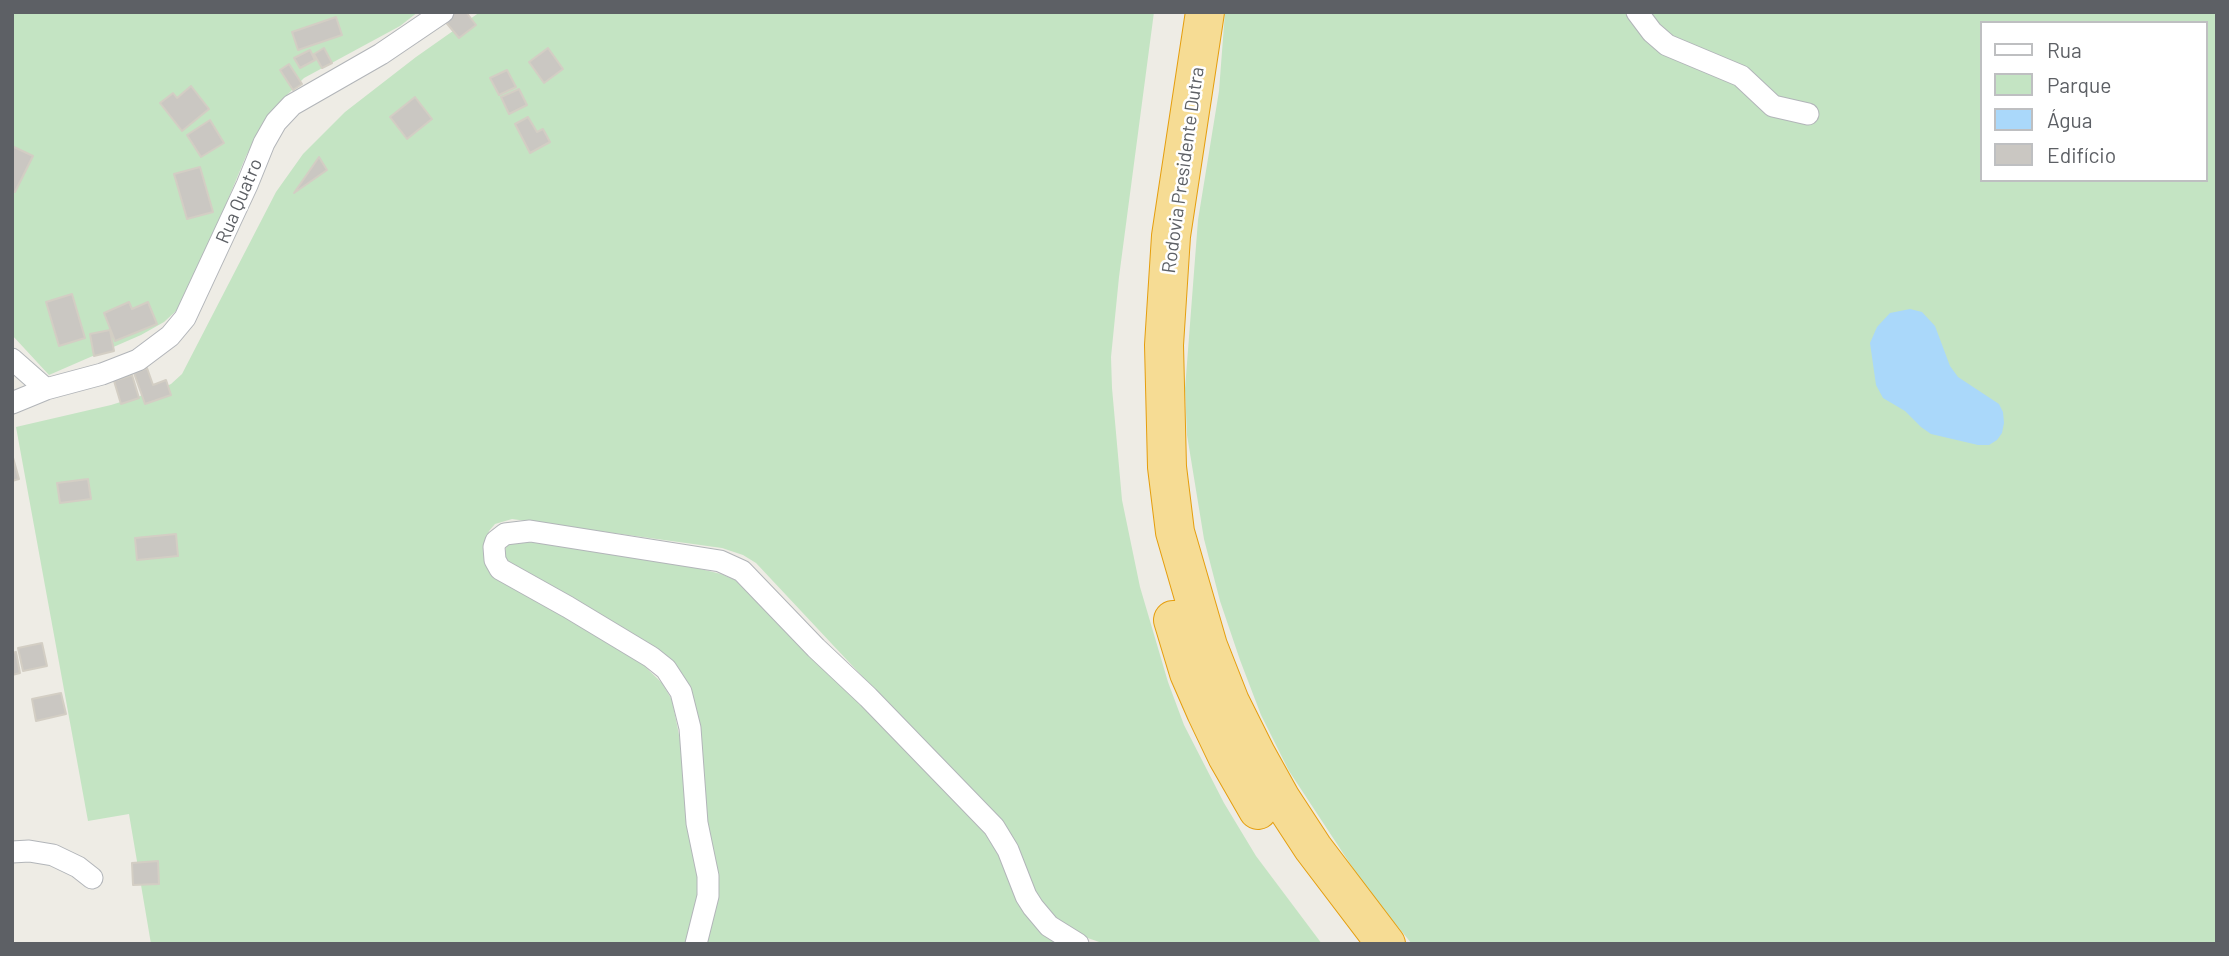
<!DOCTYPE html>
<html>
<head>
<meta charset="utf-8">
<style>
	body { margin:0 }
	#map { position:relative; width:2229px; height:956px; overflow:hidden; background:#eeece5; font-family:Barlow,sans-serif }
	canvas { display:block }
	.frame { position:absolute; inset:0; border:14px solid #5d6065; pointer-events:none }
	.legend { position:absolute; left:1980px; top:21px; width:228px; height:161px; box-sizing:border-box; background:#fff; border:2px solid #bebfc1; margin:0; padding:9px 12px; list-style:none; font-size:21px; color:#5d6065 }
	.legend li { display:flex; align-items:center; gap:14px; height:35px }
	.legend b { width:35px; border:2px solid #bebfc1 }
</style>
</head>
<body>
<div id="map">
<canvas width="2229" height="956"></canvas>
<div class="frame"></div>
<ul class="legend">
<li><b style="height:9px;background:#fff"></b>Rua</li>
<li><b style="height:19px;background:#c4e4c3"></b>Parque</li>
<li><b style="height:19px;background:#aad8fa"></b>Água</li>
<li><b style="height:19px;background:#cac7c2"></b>Edifício</li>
</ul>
</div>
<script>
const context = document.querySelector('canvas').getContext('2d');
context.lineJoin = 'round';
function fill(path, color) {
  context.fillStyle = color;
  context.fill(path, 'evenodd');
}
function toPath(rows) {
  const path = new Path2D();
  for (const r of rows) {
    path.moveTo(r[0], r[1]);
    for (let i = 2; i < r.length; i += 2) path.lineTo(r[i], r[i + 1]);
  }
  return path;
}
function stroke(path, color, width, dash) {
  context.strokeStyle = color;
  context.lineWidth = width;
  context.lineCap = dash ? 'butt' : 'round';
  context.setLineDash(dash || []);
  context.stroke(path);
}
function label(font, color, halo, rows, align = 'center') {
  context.font = font + ' Barlow,sans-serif';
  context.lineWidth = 5;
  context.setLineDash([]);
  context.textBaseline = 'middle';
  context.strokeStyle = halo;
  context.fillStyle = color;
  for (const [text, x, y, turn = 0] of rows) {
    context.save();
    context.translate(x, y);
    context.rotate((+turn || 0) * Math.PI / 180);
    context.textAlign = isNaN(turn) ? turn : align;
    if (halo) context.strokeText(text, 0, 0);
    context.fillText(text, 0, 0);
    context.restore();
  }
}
fill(toPath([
	[12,12,418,12,400,26,304,78,278,104,264,123,246,156,193,284,176,311,164,322,141,335,49,375,12,335],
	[480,12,1154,12,1119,277,1111,357,1112,388,1122,500,1140,587,1168,682,1184,725,1224,803,1256,856,1322,944,1105,944,1079,935,1041,907,998,819,982,800,952,772,756,563,743,555,722,548,512,519,495,524,489,531,484,549,634,656,662,683,672,700,683,755,699,880,699,905,689,944,151,944,129,814,88,821,16,427,111,405,156,391,171,384,182,374,276,192,303,154,345,112,416,57],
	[1225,12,2217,12,2217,944,1412,944,1366,888,1289,771,1261,715,1240,660,1220,601,1204,539,1187,435,1185,389,1198,220,1219,91],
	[1982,23,2206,23,2206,180,1982,180],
	[523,541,656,558,721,574,735,580,987,831,1067,944,700,944,703,933,686,693,506,561,504,554,507,545]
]), '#c4e4c3');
fill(toPath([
	[1910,309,1922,312,1935,326,1950,366,1958,377,1999,404,2003,412,2004,423,2002,433,1997,440,1989,445,1978,445,1931,434,1921,427,1905,411,1883,398,1876,385,1870,343,1877,327,1890,313]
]), '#aad8fa');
const building = toPath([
	[453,12,466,12,476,25,459,38,444,20,453,12],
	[336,17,342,35,298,50,292,32,336,17],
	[324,48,332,63,322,68,314,54,324,48],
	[548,48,563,69,544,83,529,62,548,48],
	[310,50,315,60,300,68,294,58,310,50],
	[289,64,302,84,293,90,280,70,289,64],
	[507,70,516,87,499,95,490,78,507,70],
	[191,86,209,109,182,131,160,103,173,93,177,98,191,86],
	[519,89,527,105,509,114,501,97,519,89],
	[415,97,432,119,407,139,390,117,415,97],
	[528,117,537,132,543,129,550,142,530,153,515,124,528,117],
	[210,120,224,143,201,157,187,135,210,120],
	[12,146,33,156,15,192,12,191,12,146],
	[319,157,327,170,294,193,319,157],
	[200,167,213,212,187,219,174,174,200,167],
	[72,294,85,338,59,346,46,302,72,294],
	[129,302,132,309,148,302,157,324,115,341,104,313,129,302],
	[110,330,114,351,94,356,90,334,110,330],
	[147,368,153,385,166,380,171,395,145,404,134,373,147,368],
	[132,375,139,398,121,404,114,381,132,375],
	[12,454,19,479,12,481,12,454],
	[88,479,91,499,60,503,57,483,88,479],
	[176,534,178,556,137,560,135,538,176,534],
	[42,643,47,666,23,671,18,648,42,643],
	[16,652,20,673,12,675,12,653,16,652],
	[61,693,66,714,36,721,32,699,61,693],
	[158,861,159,884,133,885,132,863,158,861]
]);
fill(building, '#cac7c2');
stroke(building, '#d3cec4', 2);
const street = toPath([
	[1637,12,1652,32,1667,45,1741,76,1773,106,1808,114],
	[12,359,46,389],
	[12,403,46,389,102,374,138,360,170,336,185,318,247,185,264,143,276,122,292,105,381,54,443,12],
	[12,852,29,851,53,855,78,867,92,878],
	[696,944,708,896,708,876,697,823,690,728,681,692,666,669,651,657,568,607,500,569,495,560,494,547,496,541,505,534,530,531,720,561,742,571,816,648,868,697,994,827,1008,850,1026,896,1033,907,1049,926,1078,944]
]);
const highway = toPath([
	[1205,12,1171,236,1164,345,1167,467,1175,532,1208,646,1230,702,1256,754,1281,799,1313,848,1386,944],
	[1173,620,1189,673,1206,712,1227,756,1258,810]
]);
stroke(street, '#b2b5b9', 23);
stroke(highway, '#e59e0e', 40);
stroke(street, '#fff', 21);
stroke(highway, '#f6dc94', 38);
label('19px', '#5d6065', '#fff', [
	["Rodovia Presidente Dutra",1183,170,-82],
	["Rua Quatro",239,201,-67]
]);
</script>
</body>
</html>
